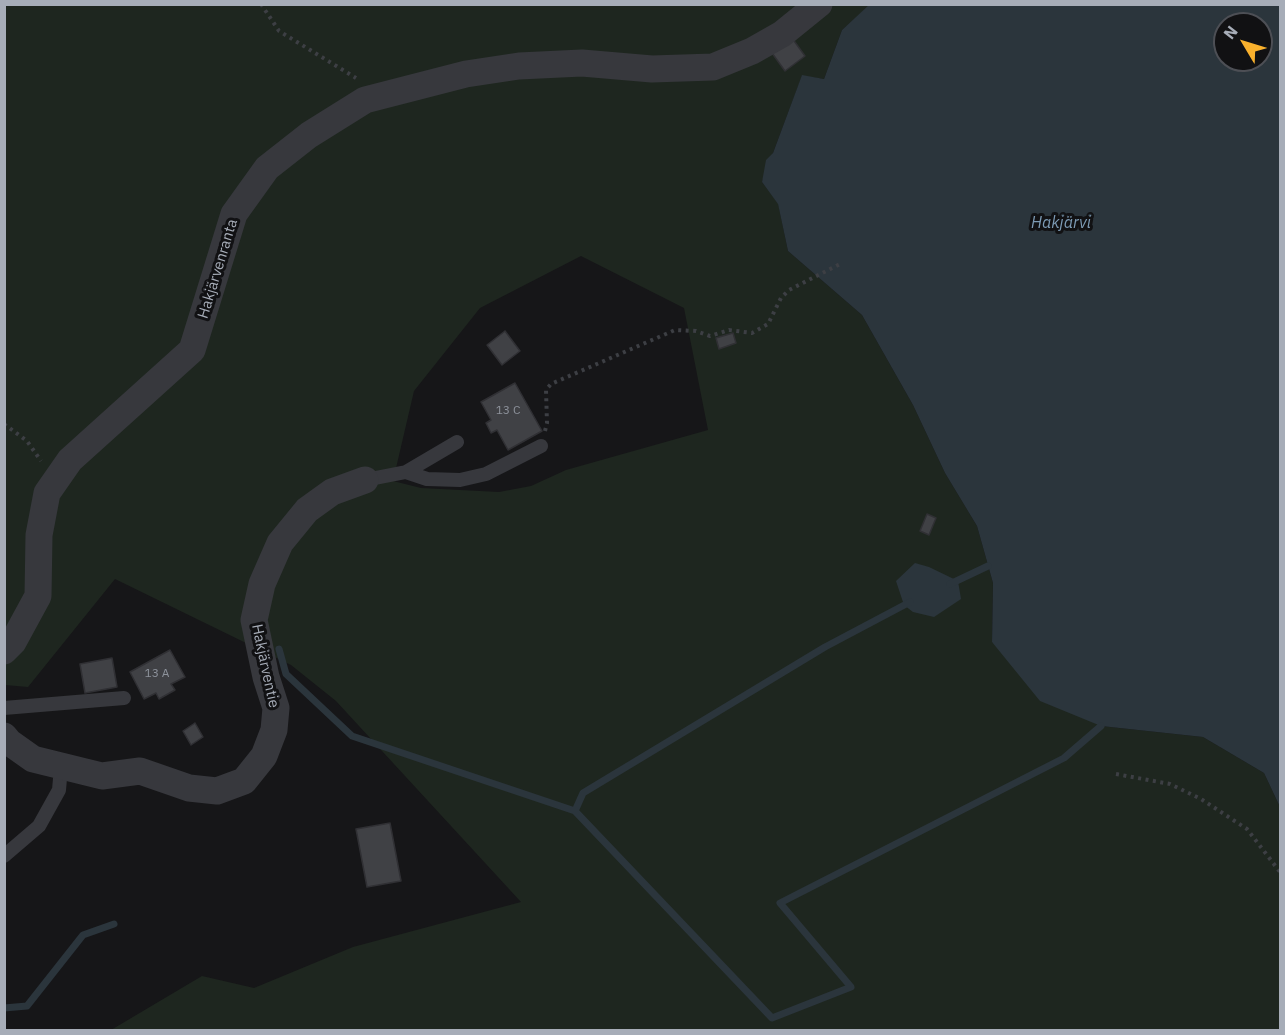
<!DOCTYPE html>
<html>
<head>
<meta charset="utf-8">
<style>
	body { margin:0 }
	#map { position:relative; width:1285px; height:1035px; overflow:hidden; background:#161618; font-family:"IBM Plex Sans",sans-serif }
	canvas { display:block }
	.frame { position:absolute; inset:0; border:6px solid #a7adb8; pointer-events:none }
	.north { position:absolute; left:1213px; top:12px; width:60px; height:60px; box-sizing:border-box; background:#111113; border:2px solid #4d4f55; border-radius:50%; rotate:308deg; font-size:16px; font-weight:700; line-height:24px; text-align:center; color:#a7adb8 }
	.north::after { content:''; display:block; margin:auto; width:21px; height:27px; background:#f9b12d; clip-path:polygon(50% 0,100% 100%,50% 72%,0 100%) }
</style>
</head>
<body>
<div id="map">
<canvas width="1285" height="1035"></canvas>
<div class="frame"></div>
<div class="north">N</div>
</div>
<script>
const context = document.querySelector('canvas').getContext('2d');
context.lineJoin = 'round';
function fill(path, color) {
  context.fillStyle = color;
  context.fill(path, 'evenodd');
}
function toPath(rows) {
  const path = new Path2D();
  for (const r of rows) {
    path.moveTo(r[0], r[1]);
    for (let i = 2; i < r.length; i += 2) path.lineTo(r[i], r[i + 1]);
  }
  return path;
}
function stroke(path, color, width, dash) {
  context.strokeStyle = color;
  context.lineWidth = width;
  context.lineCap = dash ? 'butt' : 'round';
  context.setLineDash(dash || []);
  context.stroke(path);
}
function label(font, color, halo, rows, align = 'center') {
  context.font = font + ' "IBM Plex Sans",sans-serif';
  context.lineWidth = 6;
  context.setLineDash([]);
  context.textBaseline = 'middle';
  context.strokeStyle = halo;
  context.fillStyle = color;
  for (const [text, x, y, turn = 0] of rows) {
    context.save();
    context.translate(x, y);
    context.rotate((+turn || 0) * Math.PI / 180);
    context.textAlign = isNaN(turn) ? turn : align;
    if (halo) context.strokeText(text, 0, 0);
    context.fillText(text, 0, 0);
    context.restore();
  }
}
fill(toPath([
	[4,5,870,5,842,30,824,79,802,76,762,182,778,203,788,251,862,315,913,405,945,473,977,526,993,583,992,642,1101,726,1203,737,1264,773,1280,807,1280,1030,111,1030,202,976,254,988,353,947,521,902,336,701,291,665,115,579,28,687,5,685],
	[581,256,684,308,708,430,566,470,531,486,499,492,421,488,393,481,414,391,480,308]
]), '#1e261f');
fill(toPath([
	[870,4,1280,5,1280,807,1264,773,1203,737,1101,726,1040,701,992,642,993,583,977,526,945,473,913,405,862,315,788,251,778,204,762,182,766,160,773,153,802,75,824,79,842,30],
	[1225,24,1261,24,1261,60,1225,60],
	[915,563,929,567,958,581,961,599,934,617,913,612,904,605,896,581]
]), '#2b353c');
stroke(toPath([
	[950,584,988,566],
	[279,649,286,674,352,736,575,811,772,1018,851,987,780,903,1064,758,1101,726],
	[575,811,583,793,825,647,910,602],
	[4,1008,27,1006,83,935,114,924]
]), '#2b353c', 7);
const building = toPath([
	[792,38,805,56,785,71,772,53,792,38],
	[505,331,520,351,502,365,487,345,505,331],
	[733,333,736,343,719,349,716,338,733,333],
	[515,383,542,431,508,450,497,430,491,433,486,423,491,420,481,402,515,383],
	[927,514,936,518,929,535,920,531,927,514],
	[170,650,185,677,171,684,175,690,159,699,156,693,144,699,130,672,170,650],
	[112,658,117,687,85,693,80,664,112,658],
	[195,723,203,737,191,745,183,731,195,723],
	[390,823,401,881,367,887,356,829,390,823]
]);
fill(building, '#404145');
stroke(building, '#303034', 1.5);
stroke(toPath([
	[261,4,279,31,356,78],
	[4,424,27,441,41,461],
	[545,431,547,423,546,390,551,384,675,330,696,331,710,336,729,330,752,333,768,324,781,298,789,290,840,264],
	[1116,774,1170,784,1201,799,1247,829,1280,872]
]), '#3d3f44', 4, [3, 4.5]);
stroke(toPath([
	[406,472,427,479,460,480,486,474,541,446],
	[365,480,406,472,457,442],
	[4,708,124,698],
	[4,856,39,826,59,790,61,767]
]), '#37383d', 14);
stroke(toPath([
	[4,651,13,642,38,596,39,535,47,493,70,460,192,350,234,214,267,168,309,135,365,100,466,74,519,66,582,63,652,69,713,67,752,51,782,34,819,4],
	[4,736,9,742,33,759,102,776,140,771,189,788,217,791,244,781,264,756,274,730,276,708,266,677,254,620,262,584,280,543,307,510,332,492,365,480]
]), '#37383d', 27);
label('12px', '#8d929b', null, [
	["13 C",508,411],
	["13 A",157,674]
]);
label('15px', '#a7adb8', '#111113', [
	["Hakjärvenranta",218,269,-73],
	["Hakjärventie",265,666,78]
]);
label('italic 16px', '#7d9bb5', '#111113', [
	["Hakjärvi",1061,223]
]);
</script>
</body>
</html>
